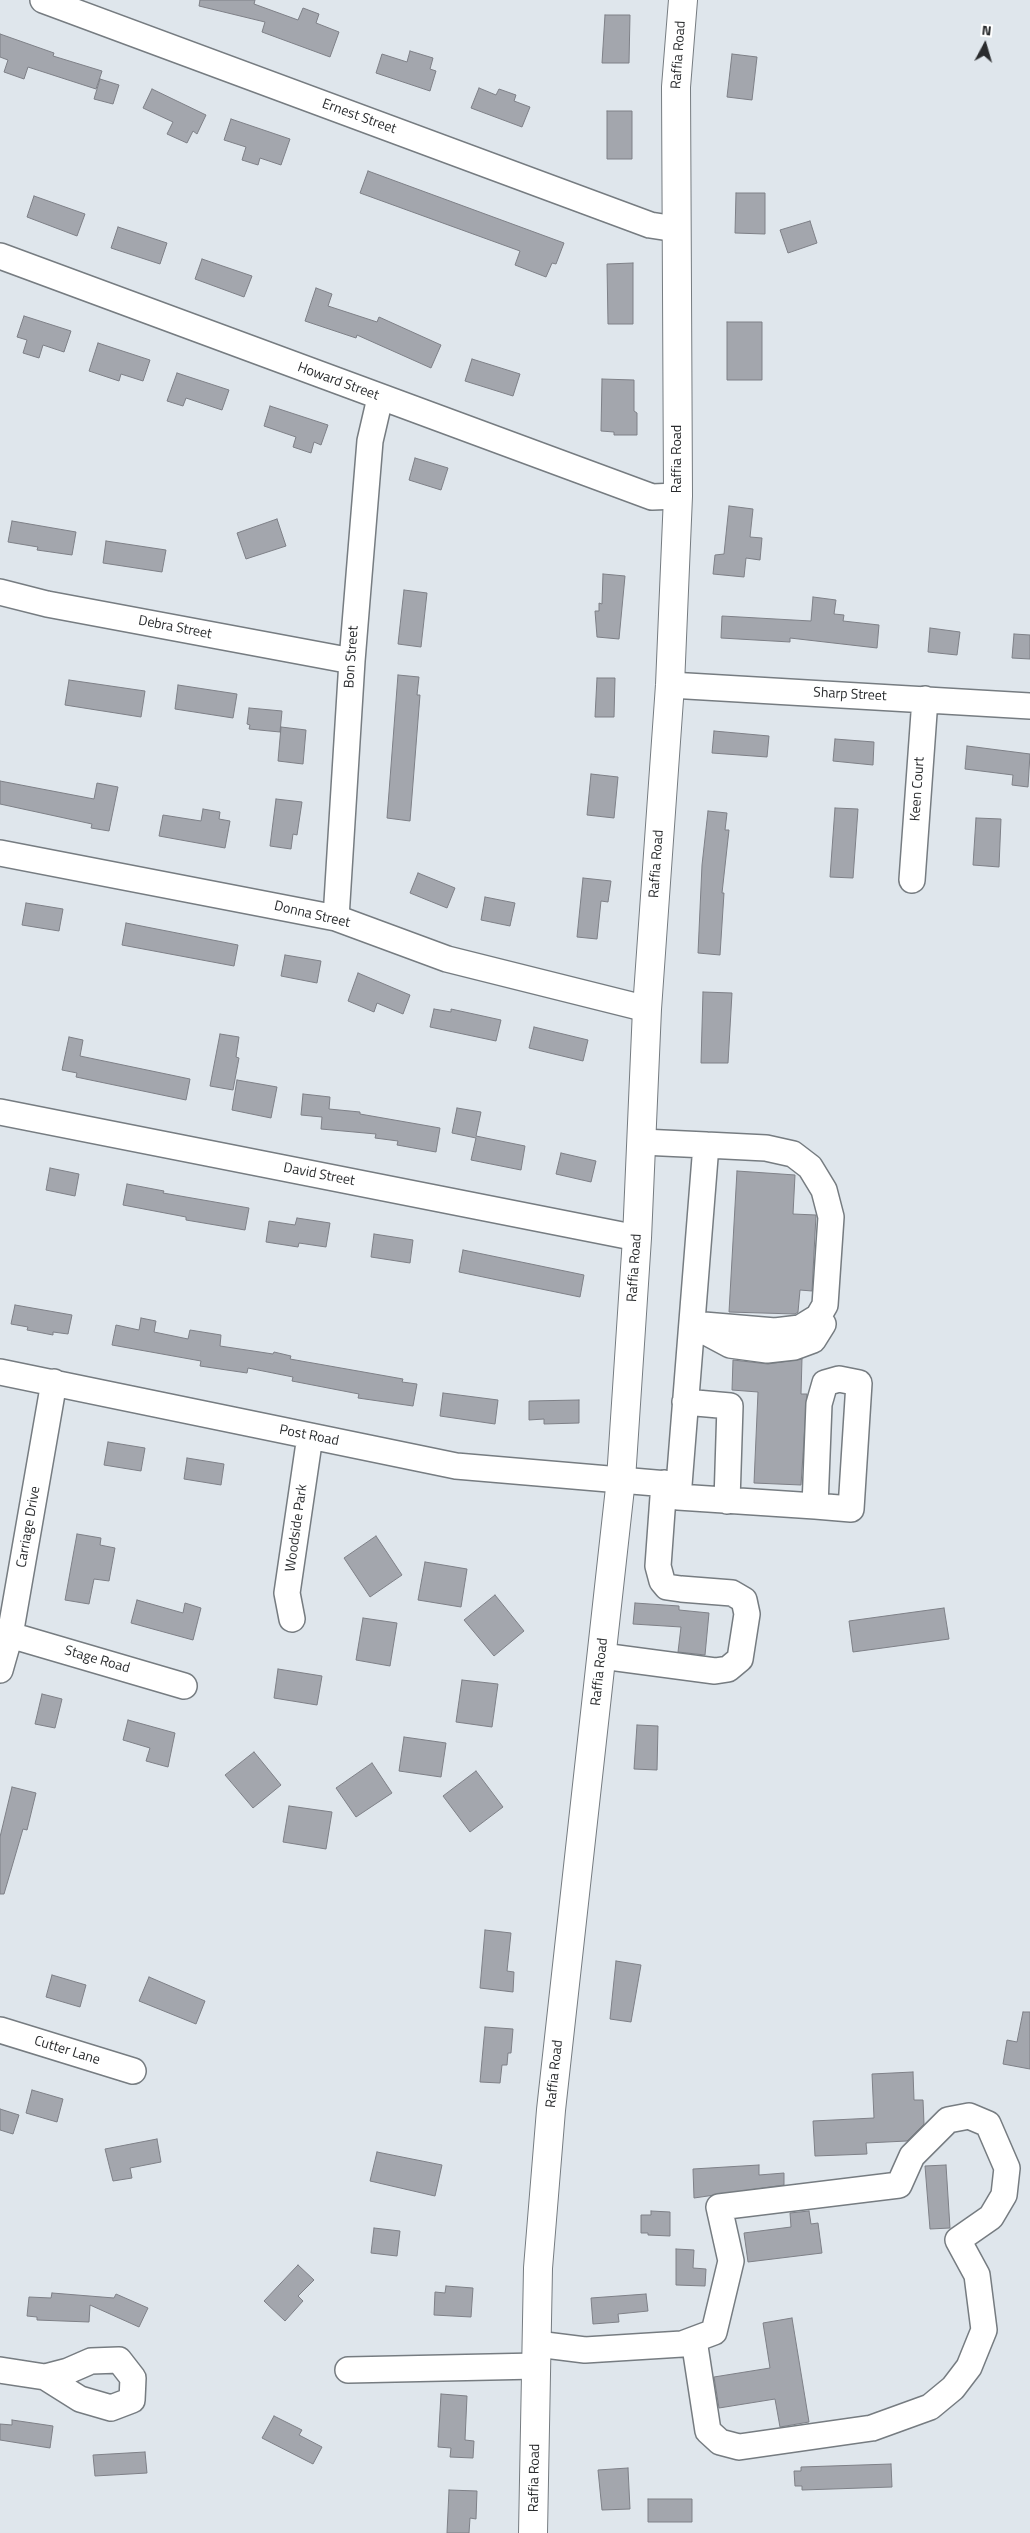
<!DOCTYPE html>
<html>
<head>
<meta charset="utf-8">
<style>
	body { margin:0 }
	#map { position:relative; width:1030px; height:2533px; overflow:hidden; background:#dfe6ec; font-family:"Titillium Web",sans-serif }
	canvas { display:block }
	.north { position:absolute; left:960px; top:20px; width:50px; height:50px; -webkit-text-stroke:4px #fff; paint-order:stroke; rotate:6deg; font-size:14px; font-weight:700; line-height:20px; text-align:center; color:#292b2d }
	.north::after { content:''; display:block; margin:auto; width:18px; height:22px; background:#292b2d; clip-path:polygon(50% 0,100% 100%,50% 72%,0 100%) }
</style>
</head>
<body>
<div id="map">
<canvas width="1030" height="2533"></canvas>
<div class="north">N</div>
</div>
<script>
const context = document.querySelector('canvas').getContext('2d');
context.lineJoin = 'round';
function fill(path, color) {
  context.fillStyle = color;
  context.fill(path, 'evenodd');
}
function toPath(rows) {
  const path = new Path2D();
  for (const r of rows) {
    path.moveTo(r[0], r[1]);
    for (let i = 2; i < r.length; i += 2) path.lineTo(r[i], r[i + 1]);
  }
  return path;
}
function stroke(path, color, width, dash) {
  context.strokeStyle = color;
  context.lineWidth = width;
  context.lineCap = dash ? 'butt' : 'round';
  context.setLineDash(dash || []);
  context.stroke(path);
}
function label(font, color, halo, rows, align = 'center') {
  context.font = font + ' "Titillium Web",sans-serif';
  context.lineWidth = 4;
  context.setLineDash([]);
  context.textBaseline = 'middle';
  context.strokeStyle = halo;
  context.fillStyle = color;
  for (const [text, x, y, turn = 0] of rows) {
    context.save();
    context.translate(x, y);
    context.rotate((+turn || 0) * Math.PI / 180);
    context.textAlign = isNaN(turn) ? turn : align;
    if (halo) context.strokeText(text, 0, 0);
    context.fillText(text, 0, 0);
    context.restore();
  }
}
const building = toPath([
	[200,0,255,0,254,4,298,20,303,8,319,14,316,23,339,32,330,57,262,32,265,22,199,6,200,0],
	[605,15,630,15,629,63,602,63,605,15],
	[0,34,54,53,53,56,102,71,96,89,28,67,24,79,4,72,8,60,0,57,0,34],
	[410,51,433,58,430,69,436,71,430,91,376,73,382,54,407,62,410,51],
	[732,54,757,57,752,100,727,97,732,54],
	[100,79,119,85,113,104,94,99,100,79],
	[479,88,496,95,499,89,516,95,514,101,530,107,522,127,471,108,479,88],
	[152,89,206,115,197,134,193,131,187,143,167,134,173,122,143,108,152,89],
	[607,111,632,111,632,159,607,159,607,111],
	[231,119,290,139,281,165,260,158,258,165,242,160,246,147,224,140,231,119],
	[368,171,564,243,556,264,552,263,546,277,515,265,520,251,360,193,368,171],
	[736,193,765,193,765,234,735,233,736,193],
	[34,196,85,214,77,236,27,217,34,196],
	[810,221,817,243,788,253,780,230,810,221],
	[118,227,167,243,160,264,111,248,118,227],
	[202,259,252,276,244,297,195,279,202,259],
	[633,263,633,324,608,324,607,264,633,263],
	[316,288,332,294,328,306,377,322,379,317,441,345,431,368,357,335,356,338,305,321,316,288],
	[24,316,71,331,64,352,43,345,39,358,23,353,27,340,17,337,24,316],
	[727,322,762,322,762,380,727,380,727,322],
	[98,343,150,360,143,381,121,374,119,381,89,371,98,343],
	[472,359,520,374,513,396,465,381,472,359],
	[177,373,229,390,222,410,186,398,183,406,167,401,177,373],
	[602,379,634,380,634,411,637,413,637,435,614,435,614,432,601,431,602,379],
	[270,406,328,425,321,445,314,442,311,453,293,447,296,437,264,426,270,406],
	[415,458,448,468,441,490,409,480,415,458],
	[729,506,753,509,750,537,762,538,760,560,746,558,744,577,713,574,715,555,724,554,729,506],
	[277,519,286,546,246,559,237,533,277,519],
	[12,521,76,532,72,555,37,550,38,547,8,542,12,521],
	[106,541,166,550,162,572,103,563,106,541],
	[603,574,625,576,619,639,597,637,595,611,599,611,599,603,602,604,603,574],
	[404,590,427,593,421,647,398,644,404,590],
	[813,597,836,600,834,614,844,615,843,621,879,625,877,648,790,638,790,642,721,638,722,616,811,621,813,597],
	[930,628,960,632,957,655,928,652,930,628],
	[1014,634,1030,635,1030,659,1012,658,1014,634],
	[398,675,419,677,417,695,420,695,410,821,387,818,398,675],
	[597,678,615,678,614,717,595,717,597,678],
	[69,680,145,691,141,717,65,705,69,680],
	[178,685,237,694,233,718,175,709,178,685],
	[249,708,282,711,280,732,249,729,250,725,247,724,249,708],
	[281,727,306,730,303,764,278,761,281,727],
	[714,731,769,736,767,757,712,753,714,731],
	[835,739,874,742,873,765,833,761,835,739],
	[967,746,1030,754,1028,787,1012,785,1013,775,965,769,967,746],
	[591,774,618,777,614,818,587,815,591,774],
	[0,781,94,799,97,783,118,787,109,831,91,828,92,824,0,804,0,781],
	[276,799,302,802,297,835,293,834,291,849,270,846,276,799],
	[835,808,858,809,853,878,830,877,835,808],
	[203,809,220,812,219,819,230,821,225,848,159,836,163,815,201,821,203,809],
	[708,811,727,813,725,830,729,830,722,893,724,893,720,955,698,953,702,865,708,811],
	[976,818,1001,819,999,867,973,865,976,818],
	[418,873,455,888,447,908,410,893,418,873],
	[583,878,611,881,608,902,601,901,597,939,577,937,583,878],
	[485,897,515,903,510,926,481,920,485,897],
	[26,903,63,909,59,931,22,925,26,903],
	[126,923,238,945,234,966,122,945,126,923],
	[285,955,321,961,317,983,281,976,285,955],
	[358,973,410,995,403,1014,377,1003,374,1012,348,1001,358,973],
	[703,992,732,993,728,1063,701,1063,703,992],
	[434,1009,451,1012,451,1009,501,1020,496,1041,430,1027,434,1009],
	[534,1027,588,1040,583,1061,529,1048,534,1027],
	[220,1034,239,1037,236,1057,239,1058,233,1090,210,1086,220,1034],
	[69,1037,83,1040,80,1056,190,1079,186,1100,76,1077,77,1073,62,1070,69,1037],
	[237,1080,277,1087,271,1118,232,1110,237,1080],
	[303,1094,330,1097,329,1109,360,1112,360,1114,440,1128,436,1152,397,1145,398,1141,375,1138,376,1134,321,1129,322,1117,301,1115,303,1094],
	[457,1108,481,1112,476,1136,525,1146,521,1170,471,1160,476,1138,452,1133,457,1108],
	[561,1153,596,1161,591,1182,556,1174,561,1153],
	[50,1168,79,1174,75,1196,46,1190,50,1168],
	[737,1171,795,1175,793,1214,816,1215,812,1291,800,1290,798,1312,795,1314,729,1312,737,1171],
	[127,1184,164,1191,163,1193,249,1208,245,1230,186,1220,186,1217,123,1205,127,1184],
	[297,1218,330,1223,326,1247,299,1243,298,1247,266,1242,269,1221,295,1225,297,1218],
	[374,1234,413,1240,410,1263,371,1257,374,1234],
	[463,1250,584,1275,580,1297,459,1272,463,1250],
	[15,1305,72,1315,68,1334,53,1332,53,1335,27,1330,28,1327,11,1324,15,1305],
	[141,1318,156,1321,154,1332,188,1339,190,1330,221,1335,220,1346,273,1354,274,1352,291,1356,290,1359,403,1379,402,1382,417,1384,413,1406,358,1398,359,1394,292,1381,293,1377,248,1368,247,1373,200,1366,201,1361,112,1345,116,1325,139,1330,141,1318],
	[802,1359,801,1394,807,1394,801,1485,754,1483,758,1392,732,1390,733,1360,768,1364,802,1359],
	[443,1393,498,1400,495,1424,440,1416,443,1393],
	[579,1400,579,1423,544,1424,544,1419,529,1420,529,1401,579,1400],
	[108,1442,145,1448,141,1471,104,1465,108,1442],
	[187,1458,224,1464,221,1485,184,1479,187,1458],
	[77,1534,101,1538,100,1545,115,1548,109,1581,94,1579,89,1604,65,1600,77,1534],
	[376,1536,402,1575,370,1597,344,1558,376,1536],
	[425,1562,467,1569,461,1607,418,1600,425,1562],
	[495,1595,524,1631,494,1656,464,1620,495,1595],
	[137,1600,183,1613,185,1603,201,1608,193,1640,131,1623,137,1600],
	[635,1603,679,1606,679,1610,709,1613,705,1655,678,1652,681,1627,633,1624,635,1603],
	[944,1608,949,1639,853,1652,849,1621,944,1608],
	[363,1618,397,1623,390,1666,356,1660,363,1618],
	[278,1669,322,1676,317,1705,274,1698,278,1669],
	[462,1680,498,1684,492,1727,456,1722,462,1680],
	[42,1694,62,1699,55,1728,35,1724,42,1694],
	[128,1720,175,1733,168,1767,146,1761,150,1748,123,1740,128,1720],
	[637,1725,658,1726,657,1770,634,1769,637,1725],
	[404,1737,446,1743,441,1777,399,1771,404,1737],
	[254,1752,281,1785,253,1808,225,1775,254,1752],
	[372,1763,392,1793,356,1817,336,1788,372,1763],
	[476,1771,503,1807,470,1832,443,1796,476,1771],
	[12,1787,36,1793,27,1830,23,1829,4,1894,0,1894,0,1837,12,1787],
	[289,1806,332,1812,326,1849,283,1842,289,1806],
	[485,1930,511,1933,507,1971,514,1972,513,1992,480,1988,485,1930],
	[616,1961,641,1965,631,2022,610,2019,616,1961],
	[52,1975,86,1985,80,2007,46,1997,52,1975],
	[149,1977,205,2001,196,2024,139,2001,149,1977],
	[1023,2012,1030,2012,1030,2069,1003,2064,1007,2040,1017,2042,1023,2012],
	[485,2027,513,2029,511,2053,508,2053,507,2065,502,2065,500,2083,480,2082,485,2027],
	[913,2072,914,2100,923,2100,924,2124,907,2141,866,2143,867,2154,815,2156,813,2121,874,2118,872,2074,913,2072],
	[32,2090,63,2099,57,2122,26,2113,32,2090],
	[0,2109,19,2115,13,2134,0,2130,0,2109],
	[157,2139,161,2162,130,2168,132,2178,113,2181,105,2149,157,2139],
	[377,2152,442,2165,435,2196,370,2181,377,2152],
	[759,2165,759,2175,784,2173,784,2185,694,2198,693,2169,759,2165],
	[946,2165,950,2228,930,2229,925,2166,946,2165],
	[651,2211,670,2212,670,2236,648,2235,648,2233,641,2233,641,2215,651,2215,651,2211],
	[809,2211,811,2224,818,2223,822,2253,748,2262,744,2233,791,2227,790,2213,809,2211],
	[374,2228,400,2231,397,2256,371,2253,374,2228],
	[676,2249,694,2250,693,2268,706,2269,705,2286,676,2285,676,2249],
	[298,2265,314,2280,298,2296,303,2301,285,2321,264,2301,298,2265],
	[446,2286,473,2288,471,2317,434,2315,435,2292,445,2293,446,2286],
	[52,2293,114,2298,116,2294,148,2308,139,2327,90,2305,89,2322,37,2320,37,2317,27,2316,29,2297,51,2298,52,2293],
	[646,2294,648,2311,618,2314,619,2322,593,2324,591,2298,646,2294],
	[792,2318,809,2422,780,2427,775,2399,719,2408,714,2377,770,2368,763,2323,792,2318],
	[441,2394,467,2396,465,2440,474,2441,473,2458,450,2457,451,2448,438,2447,441,2394],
	[274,2416,302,2430,299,2435,322,2447,313,2464,262,2438,274,2416],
	[12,2420,53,2426,50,2448,0,2440,0,2424,12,2425,12,2420],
	[145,2452,147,2473,95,2476,93,2455,145,2452],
	[891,2464,892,2487,802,2490,802,2486,795,2486,794,2471,801,2471,801,2467,891,2464],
	[628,2468,630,2509,602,2510,598,2470,628,2468],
	[449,2490,477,2491,476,2519,470,2518,469,2533,447,2533,449,2490],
	[648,2499,692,2499,692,2522,648,2522,648,2499]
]);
fill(building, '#a3a6ad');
stroke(building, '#7e8087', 1);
const minor = toPath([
	[43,0,650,225,676,229],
	[0,256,652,497,678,496],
	[0,592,47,604,352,661],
	[670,685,1030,706],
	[0,853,336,918,447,959,647,1009],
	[912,880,925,699],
	[336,918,352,661,370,441,380,398],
	[0,1112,637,1238],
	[692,1324,775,1331,800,1328,818,1317,825,1305,831,1217,824,1190,810,1167,793,1154,766,1148,706,1145],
	[700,1329,730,1345,767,1350,794,1347,813,1340,823,1324],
	[0,1372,456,1466,679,1485,706,1145,642,1142],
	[685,1402,730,1406,727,1501],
	[679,1485,678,1497,815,1506,851,1509,859,1383,839,1379,825,1383,819,1404,815,1506],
	[292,1619,287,1593,310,1436],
	[10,1635,184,1686],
	[602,1656,715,1671,728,1669,740,1659,747,1614,744,1600,732,1593,681,1589,667,1587,662,1581,658,1566,664,1483],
	[0,1670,10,1635,54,1382],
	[0,2030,133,2071],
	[537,2344,585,2350,682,2344,714,2332,731,2261,719,2207,899,2185,912,2156,948,2120,969,2116,988,2124,1007,2168,1004,2195,991,2217,958,2240,977,2275,984,2330,969,2367,953,2388,930,2407,872,2428,739,2447,720,2442,708,2431,694,2340],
	[0,2370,45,2377,68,2371,91,2361,119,2360,133,2378,132,2400,111,2408,80,2399,45,2377],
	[348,2370,537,2366]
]);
const major = toPath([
	[533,2533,538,2268,551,2110,621,1479,637,1238,647,1009,670,685,678,496,676,87,683,0]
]);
stroke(minor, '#767c81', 28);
stroke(major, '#767c81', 30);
stroke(minor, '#fff', 25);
stroke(major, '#fff', 28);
label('14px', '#292b2d', '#fff', [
	["Raffia Road",679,55,-86],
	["Ernest Street",359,117,20],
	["Howard Street",338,382,20],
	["Raffia Road",678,459,-90],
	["Debra Street",175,628,11],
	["Bon Street",352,657,-86],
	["Sharp Street",850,695,3],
	["Keen Court",918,789,-86],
	["Raffia Road",657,864,-86],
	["Donna Street",312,915,13],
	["David Street",319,1175,11],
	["Raffia Road",635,1268,-86],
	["Post Road",309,1436,11],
	["Carriage Drive",29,1527,-80],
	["Woodside Park",297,1528,-82],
	["Stage Road",97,1660,16],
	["Raffia Road",600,1672,-84],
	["Cutter Lane",67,2051,17],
	["Raffia Road",555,2074,-84],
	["Raffia Road",535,2478,-89]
]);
</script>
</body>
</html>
